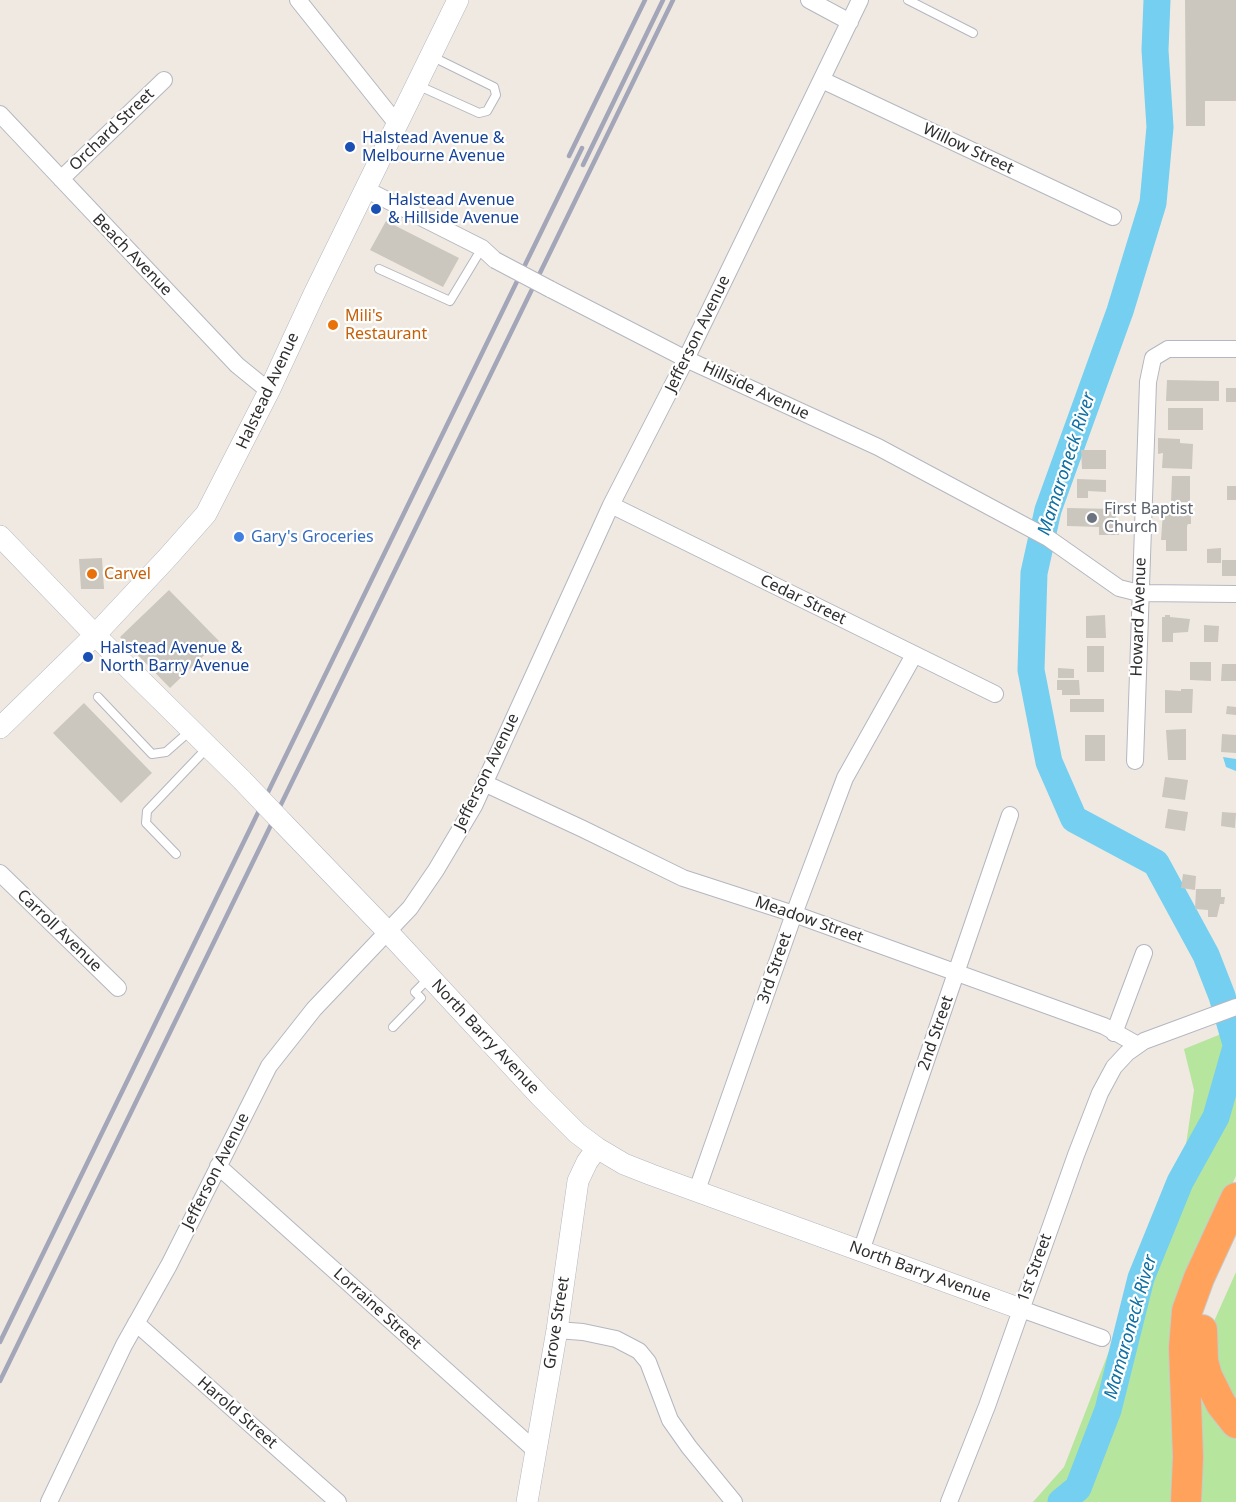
<!DOCTYPE html>
<html>
<head>
<meta charset="utf-8">
<style>
	body { margin:0 }
	canvas { display:block; background:#efe9e1 }
</style>
</head>
<body>
<canvas width="1236" height="1502"></canvas>
<script>
const context = document.querySelector('canvas').getContext('2d');
context.lineJoin = 'round';
function fill(path, color) {
  context.fillStyle = color;
  context.fill(path, 'evenodd');
}
function toPath(rows) {
  const path = new Path2D();
  for (const r of rows) {
    path.moveTo(r[0], r[1]);
    for (let i = 2; i < r.length; i += 2) path.lineTo(r[i], r[i + 1]);
  }
  return path;
}
function stroke(path, color, width, dash) {
  context.strokeStyle = color;
  context.lineWidth = width;
  context.lineCap = dash ? 'butt' : 'round';
  context.setLineDash(dash || []);
  context.stroke(path);
}
function label(font, color, halo, rows, align = 'center') {
  context.font = font + ' "Noto Sans",sans-serif';
  context.lineWidth = 4.5;
  context.setLineDash([]);
  context.textBaseline = 'middle';
  context.strokeStyle = halo;
  context.fillStyle = color;
  for (const [text, x, y, turn = 0] of rows) {
    context.save();
    context.translate(x, y);
    context.rotate((+turn || 0) * Math.PI / 180);
    context.textAlign = isNaN(turn) ? turn : align;
    if (halo) context.strokeText(text, 0, 0);
    context.fillText(text, 0, 0);
    context.restore();
  }
}
fill(toPath([
	[1236,1028,1236,1176,1196,1257,1176,1502,1033,1502,1064,1467,1184,1158,1194,1090,1184,1049],
	[1236,1272,1236,1401,1224,1386,1215,1349,1215,1319],
	[1195,1362,1236,1435,1236,1502,1197,1502]
]), '#b6e59e');
fill(toPath([
	[1223,757,1236,759,1236,771,1226,767]
]), '#75cff0');
stroke(toPath([
	[1157,0,1155,50,1160,127,1153,203,1120,311,1048,510,1034,573,1031,670,1049,762,1074,819,1156,863,1206,955,1222,996,1236,1044],
	[1061,1502,1078,1488,1108,1410,1141,1278,1180,1182,1216,1117,1236,1047]
]), '#75cff0', 27);
fill(toPath([
	[1185,0,1236,0,1236,101,1205,101,1205,126,1186,126],
	[386,221,459,258,443,287,370,250],
	[1167,380,1219,381,1219,401,1166,401],
	[1226,388,1236,388,1236,402,1226,402],
	[1168,408,1203,408,1203,430,1168,430],
	[1158,438,1180,439,1180,443,1193,444,1192,469,1162,468,1163,453,1158,454],
	[1081,450,1106,450,1106,469,1082,469],
	[1172,476,1190,476,1190,502,1171,502],
	[1077,479,1106,480,1106,492,1088,491,1088,498,1077,498],
	[1227,486,1236,486,1236,500,1227,500],
	[1067,508,1116,509,1116,526,1119,527,1119,535,1099,535,1099,527,1067,526],
	[1186,509,1191,509,1191,524,1188,524,1187,526,1187,551,1166,551,1166,540,1161,540,1163,511,1186,511],
	[1221,548,1221,563,1207,563,1207,549],
	[102,558,104,589,81,589,79,559],
	[1222,560,1236,560,1236,576,1222,576],
	[169,590,219,641,170,688,120,637],
	[1105,615,1106,638,1086,638,1086,616],
	[1165,615,1170,615,1170,617,1190,619,1188,632,1173,633,1173,642,1162,642,1162,617,1165,617],
	[1204,625,1219,626,1218,642,1204,642],
	[1087,646,1104,646,1104,672,1087,672],
	[1190,662,1211,662,1211,681,1190,680],
	[1222,664,1236,664,1236,681,1221,681],
	[1058,668,1074,669,1074,678,1058,678],
	[1057,680,1079,680,1080,695,1062,695,1062,690,1057,690],
	[1181,689,1193,689,1192,713,1165,713,1165,690,1181,691],
	[1070,699,1104,699,1104,712,1070,712],
	[84,703,152,773,121,803,53,733],
	[1227,706,1236,707,1236,715,1226,714],
	[1186,729,1186,760,1168,760,1166,730],
	[1222,734,1236,735,1236,753,1221,752],
	[1085,735,1105,735,1105,761,1085,761],
	[1165,777,1188,780,1185,800,1162,797],
	[1168,809,1188,812,1185,831,1165,828],
	[1222,812,1236,813,1235,828,1221,826],
	[1183,874,1196,876,1195,890,1181,888],
	[1196,889,1221,889,1221,897,1225,897,1224,904,1220,904,1217,917,1208,917,1208,910,1195,909]
]), '#cbc7bf');
const service = toPath([
	[908,0,973,33],
	[417,85,479,113,487,111,496,95,494,87,431,56],
	[379,269,450,301,482,248],
	[98,697,152,754,166,752,191,730],
	[176,854,146,823,147,811,208,747],
	[393,1027,421,998,415,992,429,978]
]);
const minor = toPath([
	[298,0,397,124],
	[809,0,850,22],
	[822,80,1113,217],
	[0,114,237,365,269,391],
	[61,179,164,80],
	[365,189,482,248,495,260],
	[550,289,686,359,878,447,1048,538,1119,588,1139,593,1236,594],
	[611,505,995,694],
	[1135,761,1148,382,1153,358,1168,349,1236,349],
	[484,783,583,829,683,878,794,914,1104,1026,1138,1045],
	[0,873,118,988],
	[1114,1033,1144,953],
	[218,1166,536,1451],
	[697,1190,794,914,845,778,914,655],
	[861,1251,1010,815],
	[1021,1309,1102,1338],
	[136,1323,338,1502],
	[557,1330,583,1332,616,1339,639,1351,648,1362,670,1420,689,1447,734,1502],
	[49,1502,124,1345,169,1265,269,1066,314,1009,410,908,436,870,474,806,611,505,686,359,860,0],
	[949,1502,987,1406,1076,1155,1100,1093,1114,1067,1127,1053,1144,1041,1236,1007]
]);
const tertiary = toPath([
	[0,536,95,635,242,780],
	[0,728,95,635,168,557,206,514,269,391,314,294,458,0],
	[283,823,388,932,540,1096,577,1133,597,1148,624,1164,652,1175,1021,1309],
	[527,1502,557,1330,578,1181,587,1162,597,1148]
]);
const motorway = toPath([
	[1202,1330,1203,1361,1207,1376,1221,1404,1236,1423],
	[1186,1502,1188,1457,1184,1348,1187,1311,1199,1278,1236,1198]
]);
stroke(service, '#b4b7c1', 10);
stroke(minor, '#b4b7c1', 18);
stroke(tertiary, '#b4b7c1', 22);
stroke(motorway, '#c9c9c9', 32);
stroke(service, '#fff', 8);
stroke(minor, '#fff', 16);
stroke(tertiary, '#fff', 21);
stroke(motorway, '#ffa35c', 30);
stroke(toPath([
	[569,156,645,0],
	[583,165,663,0],
	[0,1342,582,148],
	[0,1381,673,0]
]), '#a3a6b8', 4.5);
const minorBridge = toPath([
	[495,260,550,289]
]);
const tertiaryBridge = toPath([
	[242,780,283,823]
]);
stroke(minorBridge, '#b4b7c1', 18, []);
stroke(tertiaryBridge, '#b4b7c1', 22, []);
stroke(minorBridge, '#fff', 16);
stroke(tertiaryBridge, '#fff', 21);
for (const [x, y, r, color] of [
	[350,147,6,"#1a4fb4"],
	[376,209,6,"#1a4fb4"],
	[333,325,6,"#e8710a"],
	[1092,518,6,"#6b7280"],
	[239,537,6,"#3f7fe0"],
	[92,574,6,"#e8710a"],
	[88,657,6,"#1a4fb4"]
]) {
  const dot = new Path2D();
  dot.arc(x, y, r, 0, 2 * Math.PI);
  context.fillStyle = color;
  context.fill(dot);
  stroke(dot, '#fff', 2);
}
label('16px', '#2e2e2e', '#fff', [
	["Orchard Street",112,130,-44],
	["Willow Street",968,149,25],
	["Beach Avenue",132,255,46],
	["Jefferson Avenue",698,334,-64],
	["Halstead Avenue",268,391,-65],
	["Hillside Avenue",756,391,25],
	["Cedar Street",803,600,26],
	["Howard Avenue",1139,617,-88],
	["Jefferson Avenue",487,772,-64],
	["Meadow Street",809,920,19],
	["Carroll Avenue",59,931,44],
	["3rd Street",775,968,-71],
	["2nd Street",936,1033,-71],
	["North Barry Avenue",485,1037,47],
	["Jefferson Avenue",216,1171,-63],
	["1st Street",1035,1268,-70],
	["North Barry Avenue",920,1272,20],
	["Lorraine Street",377,1309,42],
	["Grove Street",557,1323,-81],
	["Harold Street",237,1413,41]
]);
label('16px', '#164399', '#fff', [
	["Halstead Avenue &",362,138],
	["Melbourne Avenue",362,156],
	["Halstead Avenue",388,200],
	["& Hillside Avenue",388,218],
	["Halstead Avenue &",100,648],
	["North Barry Avenue",100,666]
], 'left');
label('16px', '#c56008', '#fff', [
	["Mili's",345,316],
	["Restaurant",345,334],
	["Carvel",104,574]
], 'left');
label('16px', '#5b616d', '#fff', [
	["First Baptist",1104,509],
	["Church",1104,527]
], 'left');
label('16px', '#366cbe', '#fff', [
	["Gary's Groceries",251,537]
], 'left');
label('italic 18px', '#0d6fa3', '#fff', [
	["Mamaroneck River",1067,464,-72],
	["Mamaroneck River",1131,1327,-74]
]);
</script>
</body>
</html>
